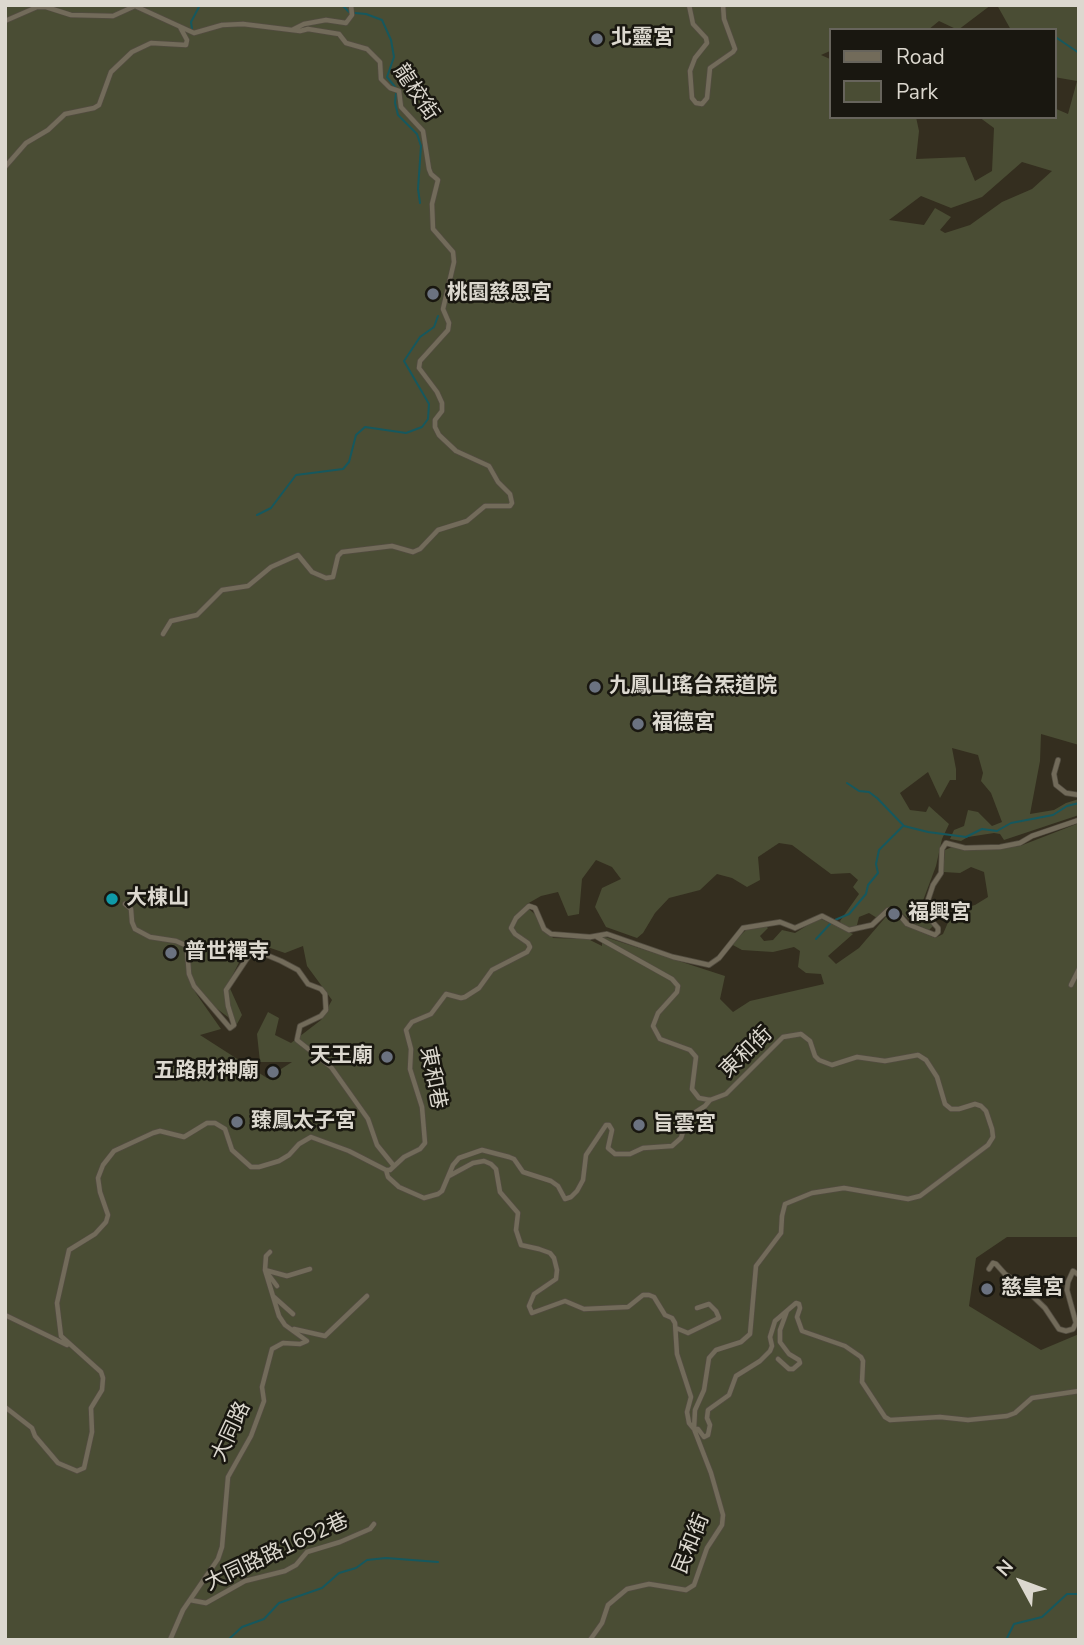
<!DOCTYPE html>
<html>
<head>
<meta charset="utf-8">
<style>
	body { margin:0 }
	#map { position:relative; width:1084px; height:1645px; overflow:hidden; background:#342e1f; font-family:"Nunito Sans",sans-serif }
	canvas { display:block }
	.frame { position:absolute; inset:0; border:7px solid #dcd8cf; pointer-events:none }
	.legend { position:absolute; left:829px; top:28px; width:228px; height:91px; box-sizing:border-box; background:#191710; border:2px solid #67645c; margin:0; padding:9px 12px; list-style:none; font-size:21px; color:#dcd8cf }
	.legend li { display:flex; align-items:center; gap:14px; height:35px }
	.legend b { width:35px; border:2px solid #67645c }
	.north { position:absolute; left:986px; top:1547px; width:70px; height:70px; -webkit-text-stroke:5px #191710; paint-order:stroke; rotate:311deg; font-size:19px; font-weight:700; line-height:28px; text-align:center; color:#dcd8cf }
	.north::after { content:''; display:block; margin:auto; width:24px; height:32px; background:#dcd8cf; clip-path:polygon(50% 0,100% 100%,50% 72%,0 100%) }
</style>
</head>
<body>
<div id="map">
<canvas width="1084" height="1645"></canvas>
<div class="frame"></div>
<ul class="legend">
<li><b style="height:9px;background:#726b5a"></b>Road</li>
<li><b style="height:19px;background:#4a4d34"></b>Park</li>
</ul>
<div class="north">N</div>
</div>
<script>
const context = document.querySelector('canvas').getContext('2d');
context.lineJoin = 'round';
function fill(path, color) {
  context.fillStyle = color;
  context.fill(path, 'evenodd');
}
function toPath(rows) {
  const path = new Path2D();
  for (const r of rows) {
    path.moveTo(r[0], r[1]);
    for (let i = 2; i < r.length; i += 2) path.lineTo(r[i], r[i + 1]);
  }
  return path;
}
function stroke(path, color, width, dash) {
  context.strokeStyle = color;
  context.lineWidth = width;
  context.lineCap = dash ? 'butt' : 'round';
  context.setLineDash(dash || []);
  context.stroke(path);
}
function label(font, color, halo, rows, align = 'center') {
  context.font = font + ' "Nunito Sans","Noto Sans TC",sans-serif';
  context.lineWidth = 5;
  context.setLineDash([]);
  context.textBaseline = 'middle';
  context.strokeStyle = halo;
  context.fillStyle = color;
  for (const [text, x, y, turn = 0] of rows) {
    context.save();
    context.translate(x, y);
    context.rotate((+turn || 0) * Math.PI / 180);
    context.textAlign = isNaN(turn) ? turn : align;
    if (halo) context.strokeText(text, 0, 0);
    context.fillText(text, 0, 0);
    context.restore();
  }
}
fill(toPath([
	[5,5,991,5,958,30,939,21,928,30,830,30,830,51,821,55,830,59,830,117,916,117,919,131,916,159,965,157,975,181,992,171,994,128,979,117,1054,117,1054,108,1068,114,1077,81,1054,77,1054,30,1011,30,997,5,1079,5,1079,745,1041,734,1040,761,1030,814,1054,810,1066,803,1079,799,1079,815,1004,840,1000,834,994,833,968,837,961,841,950,839,954,830,964,826,968,810,978,812,992,826,1002,822,991,793,981,781,983,773,978,755,952,748,956,769,956,780,950,780,940,798,928,772,900,793,910,810,926,812,929,806,949,824,942,839,936,866,921,906,927,921,933,926,929,930,915,924,892,906,885,909,877,918,869,913,859,917,857,925,860,927,856,931,843,927,840,921,859,894,853,887,858,880,850,873,831,874,792,845,779,843,758,857,760,880,747,887,732,878,717,874,700,890,669,898,655,913,643,933,637,938,606,927,595,907,602,888,621,879,612,867,596,860,582,879,579,914,568,916,558,892,541,896,527,904,530,910,539,918,553,938,588,939,602,946,602,936,725,976,720,999,733,1012,750,1001,824,984,821,974,806,973,798,967,800,951,794,947,773,952,742,950,731,944,747,929,765,925,768,928,760,936,764,941,773,940,782,930,795,933,819,918,853,934,828,956,836,964,859,948,890,912,899,915,909,927,935,938,943,934,953,911,975,905,988,897,984,872,971,867,960,873,943,872,945,850,952,847,971,850,1020,846,1079,823,1079,1237,1007,1237,976,1258,969,1306,1041,1350,1079,1334,1079,1640,5,1640],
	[1022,162,1052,171,1032,189,1002,202,970,225,945,233,940,230,951,217,935,208,924,225,889,220,921,196,951,208,982,197],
	[250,941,285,953,303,946,307,966,332,1000,321,1020,291,1043,275,1035,279,1018,268,1012,257,1034,260,1062,292,1062,267,1078,200,1035,221,1029,195,992,237,1024,242,1015,228,984]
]), '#4a4d34');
stroke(toPath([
	[342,5,349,12],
	[355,13,366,14,382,20,391,40,394,57,387,77,396,88],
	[192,29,191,22,200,5],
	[1054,36,1079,53],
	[396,93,395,103,398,115,417,134,421,146,418,189,420,203],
	[257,515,271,508,296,475,343,469,349,462,356,435,365,427,406,433,422,427,428,419,429,404,404,361,420,337,434,327,438,316],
	[847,783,859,791,869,792,877,798,904,826,928,832,966,837,982,829,997,831,1011,823,1053,815,1067,806,1079,803],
	[835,920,849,914,866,894,868,885,878,873,876,864,879,850,903,826],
	[816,939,830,924],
	[228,1640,242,1627,264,1619,279,1603,322,1588,339,1573,356,1568,367,1560,386,1558,438,1562],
	[1006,1640,1014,1624,1042,1617,1067,1594,1079,1594]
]), '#16585e', 2);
const minor = toPath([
	[689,5,693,24,706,38,707,43,695,58,690,71,692,98,696,103,702,104,707,98,710,68,733,52,735,49,724,19,723,5],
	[5,21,37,7,46,7,71,15,113,16,135,6,194,33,222,25,243,24,300,31,308,29,339,34,346,43,367,49,380,62,381,79,390,88,399,91,401,107,423,131,429,169,431,174,438,180,432,204,433,229,453,252,454,262,443,309,449,323,448,330,420,361,419,368,437,392,442,403,442,411,435,420,435,427,439,435,456,451,489,466,498,482,510,494,512,503,510,506,485,506,467,521,438,530,420,549,413,552,392,546,342,552,338,556,333,577,326,578,312,572,298,555,271,567,248,586,222,590,197,615,171,621,163,634],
	[292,30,304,24,326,20,346,23,352,15,351,5],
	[5,167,26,143,48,130,65,114,94,108,99,105,111,72,132,52,151,43,186,45,187,40,180,27],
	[1058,760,1054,774,1056,785,1066,793,1079,795],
	[125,904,131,909,132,922,135,929,150,937,176,941,185,945,187,949,189,974,194,986,230,1028,234,1025,228,1006,226,990,250,954,257,951,281,961,298,970,308,984,321,989,325,994,326,1010,321,1016,300,1026,297,1040,331,1067,368,1119,377,1145,394,1166],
	[597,937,672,979,678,986,677,992,658,1013,653,1026,660,1039,690,1050,696,1057,692,1089,699,1098,710,1100,726,1094,783,1037,801,1034,810,1041,815,1056,819,1060,832,1065,857,1057,885,1061,918,1055,926,1060,937,1077,945,1104,951,1109,959,1109,975,1104,981,1106,986,1111,992,1129,993,1137,988,1145,920,1196,908,1199,844,1188,812,1193,785,1204,782,1216,781,1233,756,1266,750,1334,741,1342,716,1350,709,1358,704,1390,695,1410,694,1429],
	[1071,985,1079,969],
	[386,1170,390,1170,404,1157,420,1149,425,1143,422,1107,410,1069,411,1049,406,1030,412,1022,431,1014,446,994,461,998,465,997,479,988,492,970,527,952,530,947,528,943,515,934,511,928,516,918,529,906,535,908,544,929,551,934,590,937,607,934,673,957,709,965,719,958,743,928,780,922,795,928,822,916,849,930,872,925,888,910,892,910,897,912,907,924,935,935,938,932,938,928,928,917,927,903,933,885,941,873,942,849,946,843,965,848,1000,847,1020,843,1032,836,1079,820],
	[386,1170,388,1177,399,1187,424,1198,438,1194,442,1191,453,1165,459,1158,482,1150,509,1157,514,1159,523,1172,551,1181,558,1186,565,1199,571,1197,577,1191,583,1180,586,1155,606,1125,609,1125,612,1130,608,1148,615,1154,630,1154,643,1148,672,1146,681,1138,688,1117,705,1106,710,1100],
	[449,1176,473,1163,484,1161,491,1164,496,1169,500,1192,518,1213,516,1230,521,1245,539,1249,550,1253,554,1258,557,1270,556,1279,534,1294,529,1306,532,1313,565,1301,584,1309,628,1307,643,1295,649,1295,654,1297,665,1315,672,1318,675,1323,677,1354,691,1397,687,1412,689,1423,694,1429,711,1473,723,1515,722,1525,707,1548,694,1585,686,1590,649,1584,627,1589,608,1605,602,1623,590,1640],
	[270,1252,266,1256,265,1270,277,1286],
	[989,1269,993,1263,996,1264,1005,1274,1020,1284,1045,1308,1059,1329,1066,1331,1073,1329,1076,1323,1067,1290,1068,1282,1073,1271,1079,1275],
	[265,1270,287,1276,310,1269],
	[274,1297,293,1314],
	[5,1315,67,1345],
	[676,1328,688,1333,719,1318,716,1311,709,1304,697,1308],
	[294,1329,325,1336,367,1296],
	[778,1359,789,1369,793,1369,800,1363,799,1360,789,1354,780,1342,780,1330,787,1311],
	[5,1407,32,1428,35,1436,58,1463,77,1471,84,1468,92,1432,91,1408,102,1390,103,1378,101,1372,61,1336,57,1303,69,1250,95,1234,106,1222,108,1215,100,1192,98,1178,103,1165,114,1151,153,1133,160,1131,184,1137,207,1123,215,1123,225,1129,232,1150,251,1167,259,1167,279,1161,289,1155,299,1144,311,1137,349,1151,386,1170],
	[694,1429,698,1429,704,1437,708,1435,710,1425,707,1418,708,1410,729,1395,736,1376,760,1361,770,1351,772,1346,770,1337,775,1321,796,1303,799,1304,800,1308,797,1317,802,1331,845,1346,861,1357,863,1361,862,1382,885,1417,890,1420,940,1417,968,1420,1007,1416,1015,1413,1032,1398,1079,1391],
	[190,1600,206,1603,245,1581,285,1571,296,1565,307,1552,340,1542,370,1529,374,1524],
	[170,1640,183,1610,218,1559,222,1547,228,1477,251,1436,264,1401,262,1387,272,1349,283,1343,300,1344,307,1341,285,1325,279,1316,265,1270]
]);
stroke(minor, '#524c40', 6);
stroke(minor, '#726b5a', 4.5);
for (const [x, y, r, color] of [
	[597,39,7,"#6b7280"],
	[433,294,7,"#6b7280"],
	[595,687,7,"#6b7280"],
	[638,724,7,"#6b7280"],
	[112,899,7,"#0f9aa8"],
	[894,914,7,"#6b7280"],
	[171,953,7,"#6b7280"],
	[387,1057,7,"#6b7280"],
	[273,1072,7,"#6b7280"],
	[237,1122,7,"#6b7280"],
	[639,1125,7,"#6b7280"],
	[987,1289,7,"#6b7280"]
]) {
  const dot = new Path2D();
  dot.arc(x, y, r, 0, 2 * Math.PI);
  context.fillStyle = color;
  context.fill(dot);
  stroke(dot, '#191710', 2.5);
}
label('bold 21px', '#dcd8cf', '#191710', [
	["北靈宮",611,39],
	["桃園慈恩宮",447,294],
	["九鳳山瑤台炁道院",609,687],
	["福德宮",652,724],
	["大棟山",126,899],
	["福興宮",908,914],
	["普世禪寺",185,953],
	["天王廟",373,1057,"right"],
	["五路財神廟",259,1072,"right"],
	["臻鳳太子宮",251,1122],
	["旨雲宮",653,1125],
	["慈皇宮",1001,1289]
], 'left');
label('21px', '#dcd8cf', '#191710', [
	["龍校街",415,93,56],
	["東和街",747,1053,-44],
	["東和巷",432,1078,79],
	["大同路",232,1432,-65],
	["民和街",692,1544,-68],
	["大同路路1692巷",277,1553,-25]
]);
</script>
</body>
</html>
